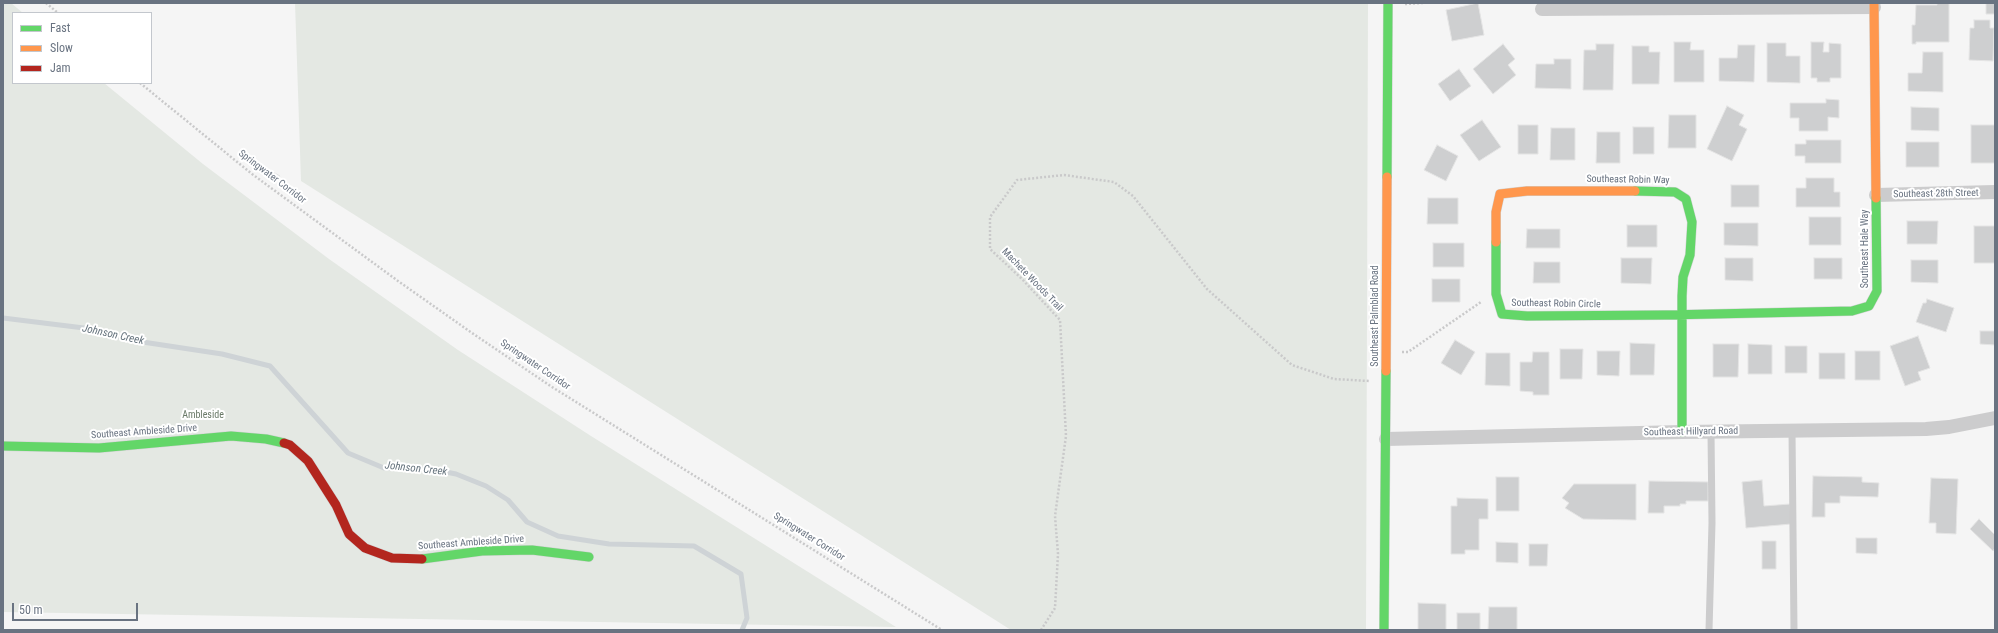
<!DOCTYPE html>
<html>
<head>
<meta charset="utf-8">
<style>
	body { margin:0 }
	#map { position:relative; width:1998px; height:633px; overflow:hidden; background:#f5f5f5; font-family:"Roboto Condensed",sans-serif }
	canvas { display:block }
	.frame { position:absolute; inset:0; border:4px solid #697381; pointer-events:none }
	.legend { position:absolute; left:12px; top:12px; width:140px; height:72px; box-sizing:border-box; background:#fff; border:1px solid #c3c7cd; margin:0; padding:5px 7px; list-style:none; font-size:12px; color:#697381 }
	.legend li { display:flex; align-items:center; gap:8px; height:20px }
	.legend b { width:20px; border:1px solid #c3c7cd }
	.scale { position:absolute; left:12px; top:603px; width:126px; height:18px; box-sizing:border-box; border:2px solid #697381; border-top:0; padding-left:5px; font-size:12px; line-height:14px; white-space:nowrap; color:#697381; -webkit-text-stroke:3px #fff; paint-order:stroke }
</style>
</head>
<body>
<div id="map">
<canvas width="1998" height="633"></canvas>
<div class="frame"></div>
<ul class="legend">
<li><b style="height:5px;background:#63d668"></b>Fast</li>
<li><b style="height:5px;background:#ff974d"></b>Slow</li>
<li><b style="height:5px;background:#b3261e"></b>Jam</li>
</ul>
<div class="scale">50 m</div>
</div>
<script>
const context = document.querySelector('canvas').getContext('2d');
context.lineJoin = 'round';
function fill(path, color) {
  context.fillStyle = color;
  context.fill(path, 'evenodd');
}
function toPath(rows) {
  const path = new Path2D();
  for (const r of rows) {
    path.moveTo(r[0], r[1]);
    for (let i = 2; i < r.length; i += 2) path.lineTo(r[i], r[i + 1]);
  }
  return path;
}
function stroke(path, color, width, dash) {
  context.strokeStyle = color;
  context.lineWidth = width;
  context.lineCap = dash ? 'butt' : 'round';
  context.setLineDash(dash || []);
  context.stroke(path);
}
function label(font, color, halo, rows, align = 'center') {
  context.font = font + ' "Roboto Condensed",sans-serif';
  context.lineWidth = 4;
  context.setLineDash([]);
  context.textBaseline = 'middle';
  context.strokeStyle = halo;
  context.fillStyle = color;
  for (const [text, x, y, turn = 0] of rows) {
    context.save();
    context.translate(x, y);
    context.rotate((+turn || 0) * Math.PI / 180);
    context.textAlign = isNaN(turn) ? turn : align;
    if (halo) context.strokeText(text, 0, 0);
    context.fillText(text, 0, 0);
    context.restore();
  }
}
fill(toPath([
	[3,3,11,3,23,13,13,13,13,83,104,83,203,164,329,259,458,350,591,436,896,627,3,612],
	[295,3,1368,3,1366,630,1011,630,301,181]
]), '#e4e8e3');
stroke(toPath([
	[3,318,84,328,136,341,222,354,270,366,348,453,384,468,431,469,456,474,486,486,508,500,527,522,558,536,609,544,694,546,741,574,747,618,742,630]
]), '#ced3d6', 5);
const building = toPath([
	[1478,3,1484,35,1452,41,1446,10,1478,3],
	[1937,3,1949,3,1949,42,1916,42,1916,44,1912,44,1912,25,1915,25,1916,5,1937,5,1937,3],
	[1986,3,1995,3,1995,14,1986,14,1986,3],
	[1974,20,1990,20,1990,28,1994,28,1993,61,1969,60,1970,28,1974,28,1974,20],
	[1674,42,1691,42,1690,50,1704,50,1704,82,1674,82,1674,42],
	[1811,42,1824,42,1823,52,1829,52,1829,43,1841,44,1841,78,1830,78,1830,82,1817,82,1817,78,1811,78,1811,42],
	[1767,43,1786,43,1786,56,1800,56,1800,83,1767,82,1767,43],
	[1503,44,1515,59,1508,65,1516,75,1493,94,1473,69,1503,44],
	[1596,44,1614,44,1613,90,1583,90,1584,50,1596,50,1596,44],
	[1738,45,1755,45,1754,82,1719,81,1719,58,1737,58,1738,45],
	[1632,46,1649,46,1649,52,1660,52,1659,84,1632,84,1632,46],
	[1923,52,1943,52,1943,92,1908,91,1908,73,1922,73,1923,52],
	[1554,59,1571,59,1571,89,1535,88,1536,64,1554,64,1554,59],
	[1459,69,1471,86,1450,101,1438,84,1459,69],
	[1826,99,1839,100,1839,118,1828,117,1828,131,1799,131,1799,118,1790,118,1790,103,1826,103,1826,99],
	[1727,106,1744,115,1739,125,1747,129,1732,161,1707,149,1727,106],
	[1911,107,1939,108,1939,131,1911,130,1911,107],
	[1669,115,1696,115,1696,148,1668,148,1669,115],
	[1482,120,1501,147,1479,161,1460,135,1482,120],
	[1518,125,1538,125,1538,154,1518,154,1518,125],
	[1971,125,1995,125,1995,163,1971,163,1971,125],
	[1633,127,1654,127,1654,154,1633,154,1633,127],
	[1551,128,1575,128,1575,160,1550,160,1551,128],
	[1597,132,1620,132,1620,163,1596,163,1597,132],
	[1806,140,1841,140,1841,163,1805,163,1805,156,1795,156,1795,144,1806,144,1806,140],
	[1906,142,1939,142,1939,167,1906,167,1906,142],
	[1437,145,1458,156,1446,181,1424,170,1437,145],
	[273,172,280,176,277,181,270,176,273,172],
	[1806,178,1834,178,1834,192,1840,192,1840,207,1796,207,1796,188,1806,188,1806,178],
	[1731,185,1759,185,1759,207,1731,207,1731,185],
	[1428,198,1458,198,1458,224,1427,224,1428,198],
	[1809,217,1841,217,1841,245,1809,245,1809,217],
	[1907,221,1938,221,1937,244,1907,244,1907,221],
	[1724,223,1758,223,1758,246,1724,245,1724,223],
	[1627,225,1657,225,1657,247,1627,247,1627,225],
	[1974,226,1995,226,1995,263,1974,263,1974,226],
	[1527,229,1560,229,1560,248,1526,248,1527,229],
	[1433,243,1464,243,1464,267,1433,267,1433,243],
	[1621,258,1652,258,1651,284,1621,283,1621,258],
	[1725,258,1753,258,1753,281,1725,280,1725,258],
	[1814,258,1842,258,1842,279,1814,279,1814,258],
	[1911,260,1938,260,1938,283,1911,282,1911,260],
	[1534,262,1560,262,1560,283,1533,283,1534,262],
	[1432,279,1460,279,1460,302,1432,302,1432,279],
	[1927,299,1954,308,1946,332,1916,322,1923,303,1926,303,1927,299],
	[1980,331,1995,331,1995,345,1980,344,1980,331],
	[1918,336,1930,368,1918,372,1921,380,1905,386,1890,346,1918,336],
	[1455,340,1475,352,1461,375,1441,363,1455,340],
	[1630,343,1655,344,1654,375,1630,375,1630,343],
	[1713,344,1739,344,1738,377,1713,377,1713,344],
	[1748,344,1772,345,1772,374,1748,374,1748,344],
	[1785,346,1807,346,1807,373,1785,373,1785,346],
	[1560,349,1583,349,1582,379,1560,379,1560,349],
	[1597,351,1620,351,1619,376,1597,375,1597,351],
	[1855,351,1880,351,1880,380,1855,380,1855,351],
	[1533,352,1549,352,1549,395,1533,395,1533,392,1520,391,1520,362,1532,362,1533,352],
	[1486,353,1510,353,1510,386,1485,385,1486,353],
	[1819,353,1845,353,1845,379,1819,379,1819,353],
	[1813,476,1862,477,1862,482,1879,483,1878,497,1840,496,1840,503,1825,503,1825,517,1812,517,1813,476],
	[1496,477,1519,477,1519,511,1496,511,1496,477],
	[1931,478,1958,479,1956,534,1936,533,1936,523,1929,523,1931,478],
	[1762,480,1764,506,1790,504,1791,524,1746,528,1742,482,1762,480],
	[1649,481,1708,482,1708,501,1686,501,1686,504,1680,504,1680,506,1664,506,1664,513,1648,513,1649,481],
	[1574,484,1636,484,1636,520,1583,519,1565,508,1569,503,1562,498,1574,484],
	[1457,498,1488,499,1488,519,1479,519,1479,550,1465,550,1465,554,1451,554,1451,506,1457,506,1457,498],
	[1979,519,1995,535,1995,548,1993,551,1970,529,1979,519],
	[1856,538,1877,538,1877,554,1856,553,1856,538],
	[1762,541,1776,541,1776,569,1762,569,1762,541],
	[1496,542,1518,543,1518,563,1496,562,1496,542],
	[1529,544,1548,544,1547,566,1529,566,1529,544],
	[1418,603,1446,604,1446,630,1418,630,1418,603],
	[1489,607,1517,607,1517,630,1488,630,1489,607],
	[1457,613,1480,613,1480,630,1457,630,1457,613]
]);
fill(building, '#cecfd0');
stroke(building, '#e4e4e4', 1);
const fast = toPath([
	[1387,177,1388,3],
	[1635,191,1675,192,1686,199,1692,222,1690,255,1683,277,1682,296,1682,432],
	[1496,242,1496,294,1502,314,1527,316,1666,315,1852,311,1869,306,1877,291,1876,198],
	[3,446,99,448,231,436,266,439,284,443],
	[422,559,482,551,532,550,589,557],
	[1384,630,1386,371]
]);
const slow = toPath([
	[1874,3,1876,198],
	[1496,242,1496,212,1500,194,1527,191,1635,191],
	[1386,371,1387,177]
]);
const jam = toPath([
	[284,443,290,445,308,461,336,505,349,534,365,548,392,558,422,559]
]);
stroke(fast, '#d1d2d3', 10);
stroke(slow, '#d1d2d3', 10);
stroke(jam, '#d1d2d3', 10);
stroke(toPath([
	[46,3,58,13],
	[1405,4,1423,3],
	[140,83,252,174,398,281,472,333,552,387,942,630],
	[1402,352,1408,352,1481,302],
	[1041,630,1055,608,1058,554,1055,516,1066,436,1060,320,1022,279,990,249,990,217,1017,180,1064,175,1114,182,1133,196,1207,289,1292,365,1334,379,1369,381]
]), '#c9c9ca', 2.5, [2, 2]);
stroke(toPath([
	[1792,431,1794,630],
	[1709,630,1712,523,1711,432]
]), '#cccccd', 7);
stroke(toPath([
	[1542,9,1874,7],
	[1876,195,1995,192],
	[1386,439,1682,432,1926,429,1949,427,1995,418]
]), '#cccccd', 14);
stroke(fast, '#63d668', 9);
stroke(slow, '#ff974d', 9);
stroke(jam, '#b3261e', 9);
label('10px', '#697381', '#fff', [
	["Springwater Corridor",272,177,37],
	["Southeast Robin Way",1628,180,1],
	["Southeast 28th Street",1936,194,-1],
	["Southeast Hale Way",1865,249,-90],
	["Machete Woods Trail",1032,280,46],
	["Southeast Robin Circle",1556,304,1],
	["Southeast Palmblad Road",1375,316,-90],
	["Springwater Corridor",535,365,34],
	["Southeast Ambleside Drive",144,432,-4],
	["Southeast Hillyard Road",1691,432,-1],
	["Springwater Corridor",809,537,32],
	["Southeast Ambleside Drive",471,543,-4]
]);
label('10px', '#697967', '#fff', [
	["Ambleside",203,415]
]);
label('italic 11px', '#65737d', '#fff', [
	["Johnson Creek",113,335,12],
	["Johnson Creek",416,469,6]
]);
</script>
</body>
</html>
